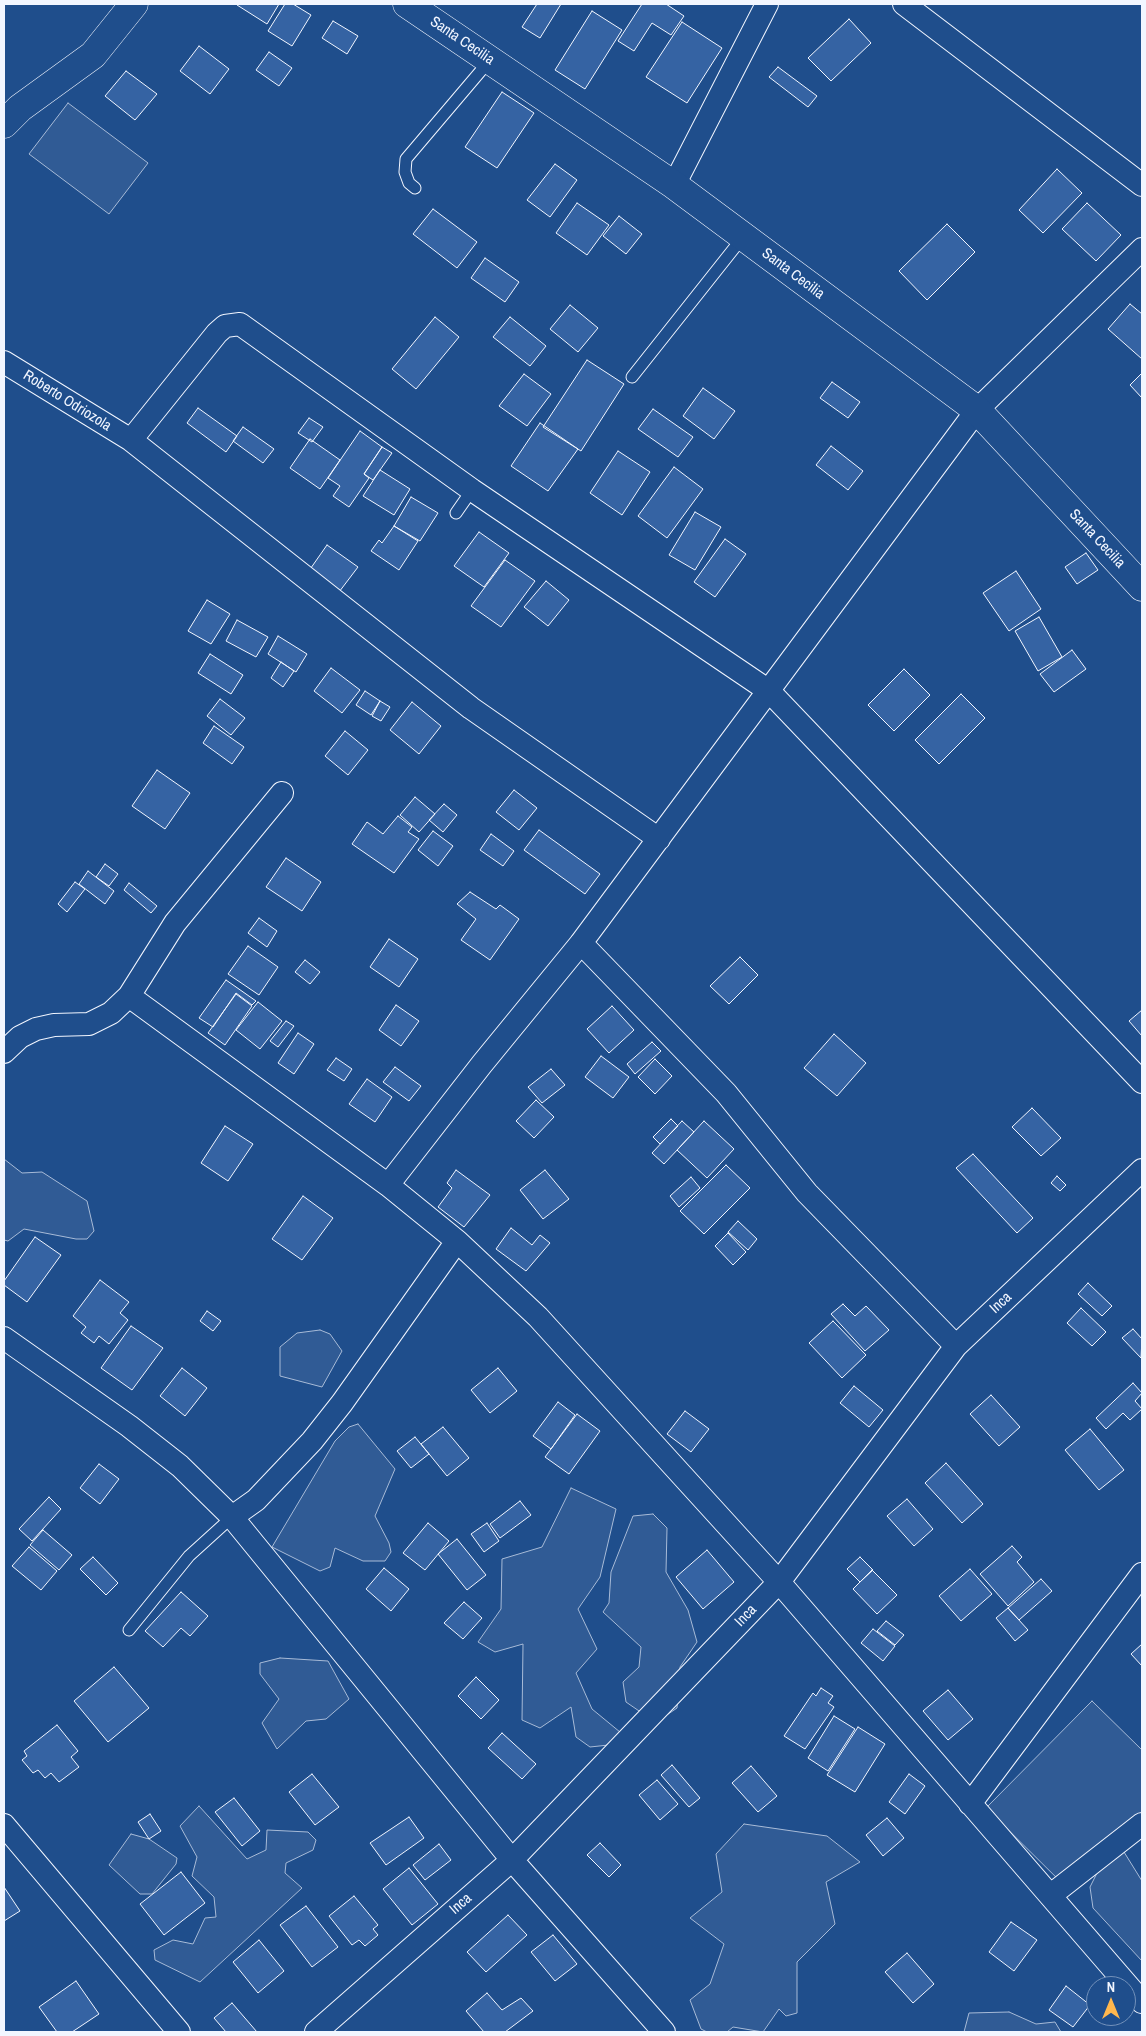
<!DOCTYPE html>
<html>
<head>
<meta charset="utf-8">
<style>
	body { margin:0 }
	#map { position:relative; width:1146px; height:2036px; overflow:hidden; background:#1f4e8c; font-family:"Archivo Narrow",sans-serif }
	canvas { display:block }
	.frame { position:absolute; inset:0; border:5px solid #f2f6ff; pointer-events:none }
	.north { position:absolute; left:1086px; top:1976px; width:50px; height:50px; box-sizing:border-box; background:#1f4e8c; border:1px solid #7391ba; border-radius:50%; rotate:0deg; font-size:14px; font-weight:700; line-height:20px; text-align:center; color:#f2f6ff }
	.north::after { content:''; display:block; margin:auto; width:18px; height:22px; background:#ffb74d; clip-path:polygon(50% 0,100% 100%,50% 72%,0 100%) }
</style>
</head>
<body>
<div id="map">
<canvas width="1146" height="2036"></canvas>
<div class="frame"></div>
<div class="north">N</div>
</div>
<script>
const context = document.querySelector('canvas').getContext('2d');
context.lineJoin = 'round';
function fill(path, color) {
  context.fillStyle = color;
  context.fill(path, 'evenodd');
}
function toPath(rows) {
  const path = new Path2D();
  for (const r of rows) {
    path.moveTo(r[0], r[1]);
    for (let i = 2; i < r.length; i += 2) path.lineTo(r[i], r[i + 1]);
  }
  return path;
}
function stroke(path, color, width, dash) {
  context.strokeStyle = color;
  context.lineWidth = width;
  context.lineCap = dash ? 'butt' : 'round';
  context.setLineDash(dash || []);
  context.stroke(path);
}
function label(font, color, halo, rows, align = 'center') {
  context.font = font + ' "Archivo Narrow",sans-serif';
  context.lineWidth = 4;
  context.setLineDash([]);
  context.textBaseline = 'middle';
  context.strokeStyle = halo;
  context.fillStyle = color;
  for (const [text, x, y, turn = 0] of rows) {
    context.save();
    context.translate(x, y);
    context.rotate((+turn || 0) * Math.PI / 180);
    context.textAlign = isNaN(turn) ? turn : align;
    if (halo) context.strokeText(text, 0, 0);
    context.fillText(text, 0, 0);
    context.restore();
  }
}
const green = toPath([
	[68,103,148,163,109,214,29,154,68,103],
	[4,1159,22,1173,42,1172,87,1201,94,1231,87,1239,76,1239,24,1229,8,1241,4,1240,4,1159],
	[320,1330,330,1334,342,1351,322,1387,280,1376,280,1347,297,1333,320,1330],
	[358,1424,395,1469,375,1516,389,1543,391,1552,385,1561,363,1561,335,1548,330,1567,320,1571,272,1547,335,1441,349,1427,358,1424],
	[571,1488,616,1509,600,1577,578,1609,597,1649,576,1673,592,1709,626,1737,618,1744,590,1747,576,1737,571,1707,540,1728,522,1720,523,1644,495,1652,478,1642,501,1609,502,1559,542,1547,571,1488],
	[653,1514,667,1528,666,1572,688,1610,697,1642,680,1667,677,1708,661,1719,642,1713,626,1702,623,1682,639,1667,641,1647,603,1612,609,1603,611,1572,633,1516,653,1514],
	[280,1658,328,1661,349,1699,326,1719,306,1721,277,1749,262,1723,279,1699,260,1674,260,1663,280,1658],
	[1092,1701,1142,1750,1142,1818,1070,1891,986,1808,1092,1701],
	[199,1806,247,1859,266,1850,267,1830,308,1832,316,1840,313,1850,286,1863,285,1873,302,1888,200,1982,155,1960,154,1950,173,1940,193,1944,205,1918,216,1917,214,1897,192,1876,197,1857,180,1826,199,1806],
	[744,1824,827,1836,860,1862,826,1882,835,1924,797,1962,797,2013,786,2016,779,2009,763,2032,733,2027,727,2032,707,2032,701,2029,690,2000,710,1984,724,1944,690,1918,722,1892,716,1854,744,1824],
	[131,1834,149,1839,177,1858,176,1864,152,1894,140,1894,109,1865,131,1834],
	[1124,1852,1142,1881,1142,1961,1093,1908,1090,1887,1099,1869,1124,1852],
	[1009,2012,1036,2024,1055,2022,1061,2032,964,2032,969,2013,1009,2012]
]);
fill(green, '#305b95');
stroke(green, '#a8bbd7', 1);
const building = toPath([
	[238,4,279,4,267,24,237,5,238,4],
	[285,4,293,4,311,15,292,46,268,31,285,4],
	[537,4,561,4,540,38,522,27,537,4],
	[642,4,666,4,684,16,671,35,652,23,634,51,618,41,642,4],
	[592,11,622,30,585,89,555,70,592,11],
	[849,19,871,43,831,81,808,58,849,19],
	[333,21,358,36,347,54,322,38,333,21],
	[682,22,722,48,687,103,646,77,682,22],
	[199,46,229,69,210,94,180,71,199,46],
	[269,52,292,68,279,86,256,70,269,52],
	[778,67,817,96,808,107,769,77,778,67],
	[126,71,157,94,135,120,105,96,126,71],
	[502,92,534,113,497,168,465,147,502,92],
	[555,164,577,180,550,217,527,200,555,164],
	[1057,169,1082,193,1043,233,1019,210,1057,169],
	[577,203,609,225,587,255,556,233,577,203],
	[1087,203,1121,235,1096,261,1062,229,1087,203],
	[433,209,477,242,457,268,413,234,433,209],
	[619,216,642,234,626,254,603,236,619,216],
	[947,224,975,252,927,300,899,271,947,224],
	[485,258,519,282,505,302,471,278,485,258],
	[1130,304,1142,314,1142,359,1108,329,1130,304],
	[570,305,598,328,578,352,550,329,570,305],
	[435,317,459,337,416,389,392,369,435,317],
	[510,317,546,346,530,366,493,337,510,317],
	[587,360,624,384,581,451,543,427,587,360],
	[1142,373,1142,398,1130,385,1142,373],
	[524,374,551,394,527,426,499,406,524,374],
	[832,382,860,402,848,418,820,398,832,382],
	[703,388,735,411,714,439,683,416,703,388],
	[198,408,237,436,226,452,187,423,198,408],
	[653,409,693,437,678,457,638,429,653,409],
	[309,418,323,427,312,442,298,433,309,418],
	[540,423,578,449,548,491,511,466,540,423],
	[243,427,274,449,263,463,233,441,243,427],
	[360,431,382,447,364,474,369,478,349,507,333,496,340,486,328,478,360,431],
	[310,439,340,460,320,489,290,468,310,439],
	[831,446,863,471,848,490,816,465,831,446],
	[382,447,392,453,373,480,364,474,382,447],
	[618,451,650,472,622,515,590,493,618,451],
	[674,467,703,489,667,538,638,516,674,467],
	[380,470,410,489,394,515,363,496,380,470],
	[411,497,438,513,420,541,394,526,411,497],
	[695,512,721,527,695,570,669,555,695,512],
	[394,526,418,541,399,570,371,551,379,540,382,543,394,526],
	[479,532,509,553,484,587,454,566,479,532],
	[725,539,746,554,715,597,694,582,725,539],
	[327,545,358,567,336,596,306,575,327,545],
	[1086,553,1098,570,1077,584,1065,567,1086,553],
	[505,560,535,581,501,627,471,606,505,560],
	[1016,571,1041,609,1009,631,983,593,1016,571],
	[546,581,569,600,548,626,524,607,546,581],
	[207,600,230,614,211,644,188,631,207,600],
	[1039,617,1062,657,1038,671,1015,631,1039,617],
	[237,620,268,637,256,657,226,641,237,620],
	[278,636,307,654,296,672,268,654,278,636],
	[1072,650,1086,669,1054,692,1040,674,1072,650],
	[210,654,243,675,231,694,198,673,210,654],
	[281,662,294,671,283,687,271,678,281,662],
	[331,668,360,690,342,713,314,691,331,668],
	[904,669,930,695,894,731,868,705,904,669],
	[365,691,380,701,371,715,356,705,365,691],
	[961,694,985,718,939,764,915,740,961,694],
	[220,699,245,718,231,735,207,716,220,699],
	[380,701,390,707,381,721,372,716,380,701],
	[412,702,441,726,419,754,390,730,412,702],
	[214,726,244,747,232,764,203,743,214,726],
	[345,731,368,750,348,775,325,756,345,731],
	[157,770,190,793,165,829,132,806,157,770],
	[514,790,537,808,519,830,496,812,514,790],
	[415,797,435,814,419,832,400,815,415,797],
	[444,804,457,815,443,832,429,820,444,804],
	[398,816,412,827,408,832,419,839,394,873,352,844,367,822,383,834,398,816],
	[539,830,600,874,585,894,524,850,539,830],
	[433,831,453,846,438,866,418,850,433,831],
	[491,834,514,851,503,866,480,850,491,834],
	[286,858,321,882,302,911,266,887,286,858],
	[105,864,118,874,109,886,96,877,105,864],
	[88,871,114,891,105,904,79,884,88,871],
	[75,882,85,889,67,912,58,904,75,882],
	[129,883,157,906,151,913,124,890,129,883],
	[470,892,496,909,500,905,519,919,490,960,461,940,476,919,457,904,470,892],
	[259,918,277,931,267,947,248,933,259,918],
	[389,939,418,959,399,987,370,967,389,939],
	[248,946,278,967,259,995,228,974,248,946],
	[740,957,758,975,729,1004,710,986,740,957],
	[305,960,320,972,310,984,295,972,305,960],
	[226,980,256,1001,252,1005,236,993,213,1027,199,1018,226,980],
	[236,994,252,1006,225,1045,208,1033,236,994],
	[258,1002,282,1021,260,1049,236,1030,258,1002],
	[396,1005,419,1021,401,1046,379,1030,396,1005],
	[612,1006,634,1030,609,1053,587,1029,612,1006],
	[1142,1010,1142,1036,1129,1021,1142,1010],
	[286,1021,294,1026,278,1047,270,1041,286,1021],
	[298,1033,314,1044,294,1074,278,1063,298,1033],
	[834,1034,866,1063,837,1096,804,1068,834,1034],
	[652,1042,661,1051,635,1074,627,1064,652,1042],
	[601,1056,629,1077,613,1098,585,1077,601,1056],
	[336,1058,352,1069,344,1081,327,1070,336,1058],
	[655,1059,672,1076,655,1094,638,1077,655,1059],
	[395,1067,421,1086,409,1101,383,1082,395,1067],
	[551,1069,565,1085,542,1103,528,1087,551,1069],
	[367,1079,392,1097,375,1122,349,1104,367,1079],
	[536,1100,554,1117,534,1138,516,1121,536,1100],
	[1032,1108,1061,1138,1041,1156,1012,1127,1032,1108],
	[671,1119,678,1126,660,1144,653,1137,671,1119],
	[682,1121,694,1132,664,1164,652,1153,682,1121],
	[704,1121,734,1149,707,1178,677,1150,704,1121],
	[225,1126,253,1144,228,1181,201,1163,225,1126],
	[973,1154,1033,1218,1017,1233,956,1168,973,1154],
	[726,1165,750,1188,704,1234,680,1211,726,1165],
	[456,1170,490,1195,464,1227,438,1207,452,1188,447,1183,456,1170],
	[545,1170,569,1199,543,1219,520,1190,545,1170],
	[1057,1176,1066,1185,1060,1191,1051,1183,1057,1176],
	[691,1177,700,1188,679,1207,670,1196,691,1177],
	[303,1196,333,1218,302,1260,272,1239,303,1196],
	[738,1221,757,1239,748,1250,728,1232,738,1221],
	[511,1228,532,1245,540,1235,550,1243,526,1271,496,1249,511,1228],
	[728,1233,746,1252,733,1265,715,1246,728,1233],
	[35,1237,61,1255,27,1302,4,1285,4,1281,35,1237],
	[100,1280,129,1302,120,1313,128,1320,109,1344,99,1336,94,1343,81,1333,86,1327,73,1316,100,1280],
	[1088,1283,1112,1306,1102,1316,1078,1294,1088,1283],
	[843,1304,855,1316,866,1306,889,1330,865,1351,831,1314,843,1304],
	[1081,1308,1106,1332,1092,1346,1067,1323,1081,1308],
	[207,1311,221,1321,213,1331,200,1321,207,1311],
	[833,1321,866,1355,842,1378,809,1343,833,1321],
	[131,1326,163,1348,132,1390,101,1368,131,1326],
	[1133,1329,1142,1339,1141,1358,1122,1338,1133,1329],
	[182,1368,207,1388,185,1416,160,1396,182,1368],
	[498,1368,517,1391,490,1413,471,1390,498,1368],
	[1133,1383,1142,1393,1135,1401,1142,1409,1130,1420,1123,1413,1106,1429,1096,1418,1133,1383],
	[854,1386,883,1410,869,1427,840,1403,854,1386],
	[991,1395,1020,1427,999,1446,970,1414,991,1395],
	[558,1402,575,1415,551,1449,533,1436,558,1402],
	[685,1411,709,1429,691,1452,667,1434,685,1411],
	[577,1414,600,1431,569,1474,545,1457,577,1414],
	[443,1427,469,1458,447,1476,421,1444,443,1427],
	[1090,1429,1124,1470,1099,1490,1065,1450,1090,1429],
	[415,1437,429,1454,411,1468,397,1451,415,1437],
	[946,1463,983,1504,962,1523,925,1483,946,1463],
	[99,1464,119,1479,100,1504,80,1488,99,1464],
	[49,1497,61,1509,32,1541,19,1529,49,1497],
	[907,1499,933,1529,914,1546,887,1516,907,1499],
	[520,1501,531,1515,500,1538,490,1524,520,1501],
	[428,1523,449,1541,425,1570,403,1553,428,1523],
	[487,1523,499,1541,484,1552,471,1534,487,1523],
	[43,1530,72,1555,59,1570,30,1545,43,1530],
	[457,1539,486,1575,467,1590,438,1554,457,1539],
	[1012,1546,1022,1557,1017,1562,1034,1582,1008,1606,980,1574,1012,1546],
	[29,1547,57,1571,41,1590,12,1566,29,1547],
	[707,1550,734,1582,703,1609,676,1577,707,1550],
	[93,1557,118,1583,106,1595,80,1569,93,1557],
	[860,1557,873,1570,860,1582,847,1569,860,1557],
	[384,1568,409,1589,391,1611,366,1589,384,1568],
	[970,1569,992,1594,961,1621,939,1596,970,1569],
	[872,1570,897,1595,877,1614,853,1589,872,1570],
	[1041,1579,1052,1591,1019,1620,1008,1608,1041,1579],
	[181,1592,208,1616,190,1636,181,1628,163,1647,145,1631,181,1592],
	[464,1602,482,1618,463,1639,444,1623,464,1602],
	[1008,1608,1028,1630,1015,1641,996,1618,1008,1608],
	[886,1621,904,1635,895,1645,877,1631,886,1621],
	[873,1629,895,1646,883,1661,861,1643,873,1629],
	[1142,1644,1142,1666,1131,1654,1142,1644],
	[114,1667,149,1708,108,1742,74,1701,114,1667],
	[476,1677,499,1700,481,1719,458,1696,476,1677],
	[821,1688,833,1696,828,1703,834,1707,805,1749,784,1736,813,1693,816,1696,821,1688],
	[948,1690,973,1719,948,1740,923,1711,948,1690],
	[834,1716,855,1729,828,1771,808,1758,834,1716],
	[57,1725,78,1751,71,1757,79,1767,59,1782,51,1773,45,1778,38,1770,33,1773,22,1760,27,1756,24,1751,57,1725],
	[858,1727,885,1744,855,1792,827,1775,858,1727],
	[502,1733,536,1764,522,1779,488,1748,502,1733],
	[672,1765,700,1798,689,1807,661,1775,672,1765],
	[751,1766,777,1796,758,1812,732,1783,751,1766],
	[312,1774,339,1807,315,1825,289,1792,312,1774],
	[909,1774,925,1786,905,1814,889,1802,909,1774],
	[657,1780,678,1804,660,1820,639,1795,657,1780],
	[234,1798,260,1831,242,1846,215,1812,234,1798],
	[150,1814,161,1831,149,1839,138,1822,150,1814],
	[409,1817,424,1838,386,1865,370,1843,409,1817],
	[887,1818,904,1838,883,1856,866,1835,887,1818],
	[600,1843,621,1865,609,1877,587,1855,600,1843],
	[439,1844,451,1860,425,1880,413,1865,439,1844],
	[409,1868,438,1904,412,1925,383,1889,409,1868],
	[181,1872,205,1903,164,1935,140,1904,181,1872],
	[4,1887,20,1911,4,1921,4,1887],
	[354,1896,378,1925,373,1929,378,1935,365,1946,359,1940,352,1945,329,1916,354,1896],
	[306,1906,338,1947,312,1967,280,1925,306,1906],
	[508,1915,527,1935,486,1972,467,1952,508,1915],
	[1011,1922,1037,1940,1014,1971,989,1952,1011,1922],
	[553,1935,577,1964,555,1981,531,1952,553,1935],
	[259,1940,284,1971,258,1993,233,1962,259,1940],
	[907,1953,934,1984,913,2003,885,1972,907,1953],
	[76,1981,99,2014,72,2032,57,2032,39,2007,76,1981],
	[1066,1986,1090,2005,1073,2027,1049,2010,1066,1986],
	[487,1993,502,2010,521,1998,533,2011,505,2032,484,2032,466,2011,487,1993],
	[232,2003,257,2032,226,2032,214,2018,232,2003]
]);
fill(building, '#3563a3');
stroke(building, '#f2f6ff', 1);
const service = toPath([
	[415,188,409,183,405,172,406,159,490,60],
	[632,377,743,237],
	[456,513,472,490],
	[129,1630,189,1556,232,1517]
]);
const minor = toPath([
	[904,4,1142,185],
	[674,185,767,4],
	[1142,249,977,410,581,943,482,1064,388,1185,457,1241,538,1317,779,1582,1142,2002],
	[4,362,131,440,471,708,659,839],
	[131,440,217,333,225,326,240,324,472,490,769,691,1142,1082],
	[581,943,726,1093,807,1193,956,1346],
	[129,996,388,1185],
	[4,1052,20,1037,36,1029,54,1025,89,1024,111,1013,129,996,175,923,282,793],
	[4,1338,129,1426,180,1466,232,1517,512,1860,664,2032],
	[232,1517,256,1500,312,1441,342,1403,457,1241],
	[970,1804,1142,1574],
	[4,1825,179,2032],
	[1051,1895,1142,1824],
	[316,2032,512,1860,779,1582,956,1346,1142,1170]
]);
const tertiary = toPath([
	[407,4,674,185,977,410,1142,587],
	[4,124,20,108,93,55,134,4]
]);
stroke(service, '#f2f6ff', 13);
stroke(minor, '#f2f6ff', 24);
stroke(tertiary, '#f2f6ff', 29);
stroke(service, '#1f4e8c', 11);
stroke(minor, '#1f4e8c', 22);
stroke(tertiary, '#1f4e8c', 28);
label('15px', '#f2f6ff', '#1f4e8c', [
	["Santa Cecilia",462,41,34],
	["Santa Cecilia",793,274,37],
	["Roberto Odriozola",67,401,32],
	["Santa Cecilia",1097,539,47],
	["Inca",1001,1303,-43],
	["Inca",746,1616,-46],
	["Inca",461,1904,-41]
]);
</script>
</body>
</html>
